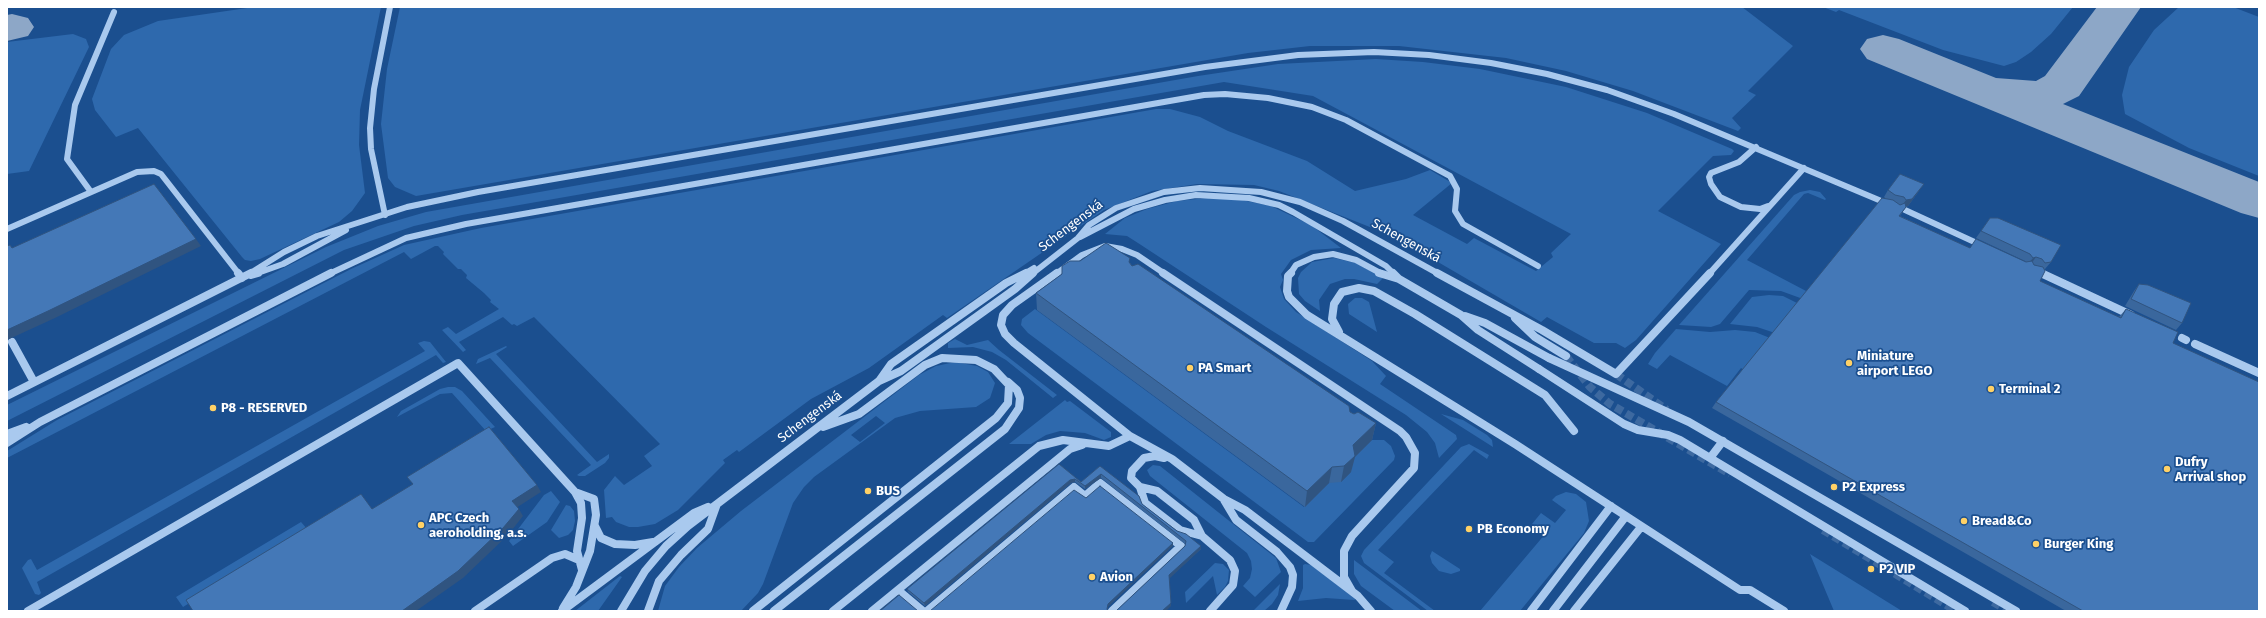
<!DOCTYPE html>
<html>
<head>
<meta charset="utf-8">
<style>
	body { margin:0 }
	#map { position:relative; width:2266px; height:618px; overflow:hidden; background:#1b4f8f; font-family:"Fira Sans",sans-serif }
	canvas { display:block }
	.frame { position:absolute; inset:0; border:8px solid #fff; pointer-events:none }
</style>
</head>
<body>
<div id="map">
<canvas width="2266" height="618"></canvas>
<div class="frame"></div>
</div>
<script>
const context = document.querySelector('canvas').getContext('2d');
context.lineJoin = 'round';
function fill(path, color) {
  context.fillStyle = color;
  context.fill(path, 'evenodd');
}
function toPath(rows) {
  const path = new Path2D();
  for (const r of rows) {
    path.moveTo(r[0], r[1]);
    for (let i = 2; i < r.length; i += 2) path.lineTo(r[i], r[i + 1]);
  }
  return path;
}
function stroke(path, color, width, dash) {
  context.strokeStyle = color;
  context.lineWidth = width;
  context.lineCap = dash ? 'butt' : 'round';
  context.setLineDash(dash || []);
  context.stroke(path);
}
function label(font, color, halo, rows, align = 'center') {
  context.font = font + ' "Fira Sans",sans-serif';
  context.lineWidth = 3.5;
  context.setLineDash([]);
  context.textBaseline = 'middle';
  context.strokeStyle = halo;
  context.fillStyle = color;
  for (const [text, x, y, turn = 0] of rows) {
    context.save();
    context.translate(x, y);
    context.rotate((+turn || 0) * Math.PI / 180);
    context.textAlign = isNaN(turn) ? turn : align;
    if (halo) context.strokeText(text, 0, 0);
    context.fillText(text, 0, 0);
    context.restore();
  }
}
fill(toPath([
	[254,7,381,7,360,110,359,145,365,193,352,211,339,222,260,259,251,261,245,260,242,257,138,128,116,137,95,110,92,99,111,49,124,35,158,21],
	[400,7,1742,7,1793,46,1748,91,1756,95,1732,118,1741,128,1738,131,1633,91,1566,71,1506,58,1399,46,1310,46,1248,53,416,196,395,187,388,178,381,124,387,69],
	[1823,7,2073,7,2051,34,2031,52,2016,62,2004,66,1943,50,1839,10,1836,12],
	[2179,7,2233,7,2259,17,2259,176,2189,148,2125,114,2122,95,2129,67,2154,30],
	[73,34,86,39,89,47,29,171,7,174,7,42],
	[1376,59,1423,62,1480,69,1566,87,1647,113,1732,149,1734,151,1731,155,1713,156,1658,211,1721,244,1636,340,1625,348,1616,343,1594,343,1547,317,1541,322,1395,237,1279,191,1254,185,1197,184,1152,191,1104,210,947,318,943,315,869,368,811,399,739,452,737,450,723,460,725,463,678,510,655,524,638,527,629,527,616,522,612,517,606,518,604,490,615,476,624,485,652,466,644,456,660,444,534,317,517,326,514,324,512,325,503,317,459,342,466,350,463,352,442,330,448,327,456,334,499,309,490,302,491,300,484,293,466,278,467,275,461,269,458,269,443,254,444,252,438,246,435,246,411,259,404,252,7,458,7,451,57,420,351,269,404,245,481,228,1156,109,1170,109,1200,117,1228,131,1307,161,1355,191,1406,179,1430,170,1452,183,1413,215,1467,244,1474,238,1536,271,1553,257,1551,253,1571,234,1313,96,1224,82,462,215,414,226,344,250,7,421,7,405,326,247,378,226,426,212,1198,76,1278,64],
	[1810,190,1820,192,1826,199,1825,200,1808,193,1804,194,1747,260,1808,292,1803,299,1781,291,1749,290,1720,324,1711,327,1679,325,1794,195,1800,192],
	[1207,198,1237,199,1271,206,1311,225,1341,248,1311,250,1291,260,1281,274,1283,280,1280,287,1284,299,1296,312,1372,361,1386,376,1380,384,1456,435,1457,439,1439,458,1435,443,1427,432,1406,415,1266,327,1138,243,1127,236,1105,234,1125,218,1147,209,1177,201],
	[1334,258,1356,263,1383,278,1377,284,1354,279,1345,279,1330,284,1319,300,1320,311,1305,301,1299,294,1298,278,1301,272,1312,262],
	[1769,295,1783,296,1799,304,1775,333,1757,327,1730,324,1752,297],
	[1355,298,1362,298,1369,302,1377,332,1349,314,1348,304],
	[1035,309,1304,507,1331,481,1341,482,1351,472,1351,467,1347,464,1372,440,1384,440,1391,446,1395,456,1394,460,1314,542,1308,542,1028,333,1021,325,1022,319],
	[1676,329,1710,332,1735,330,1755,332,1770,338,1744,370,1741,368,1727,386,1670,355,1657,369,1648,364,1655,353],
	[955,339,967,345,988,340,999,350,1057,395,1053,398,1006,360,992,352,973,347,948,348,948,343],
	[424,341,430,342,446,362,443,363,436,355,37,582,41,593,39,595,35,594,22,568,28,560,31,559,37,570,425,351,418,343],
	[506,346,507,347,496,354,597,462,609,454,609,458,605,463,585,476,579,476,577,475,591,465,490,358,476,364,478,359],
	[955,362,977,366,988,372,995,383,990,398,976,407,920,411,895,418,814,477,804,487,793,503,763,584,758,593,741,611,658,611,665,586,679,567,697,548,741,511,919,375,936,366],
	[876,416,885,423,860,442,851,435],
	[448,387,455,387,462,391,495,427,486,431,452,393,440,394,397,417,401,411,440,389],
	[1065,400,1067,402,1070,401,1111,432,1111,437,1104,440,1085,433,1060,431,1046,435,1031,444,1009,444],
	[1441,414,1463,420,1487,435,1492,440,1493,447],
	[1469,444,1489,455,1487,459,1474,450,1378,550,1394,562,1384,573,1435,611,1428,611,1364,563,1361,556,1364,550,1461,447],
	[1153,465,1160,466,1276,558,1281,572,1255,597,1243,586,1250,578,1252,569,1251,561,1247,553,1150,476,1147,470],
	[551,491,560,502,547,522,513,546,509,541,544,495],
	[1566,492,1576,494,1586,502,1589,521,1584,533,1520,611,1480,611,1546,533,1532,524,1541,513,1555,523,1566,510,1552,500,1556,496],
	[566,505,570,506,574,511,575,521,573,530,568,535,559,538,551,530],
	[301,522,308,530,183,607,176,597],
	[1432,551,1460,569,1460,571,1451,574,1439,571,1432,563,1430,556],
	[1810,554,1902,611,1834,611],
	[1354,560,1422,611,1395,611,1361,586,1354,574],
	[1215,563,1223,564,1229,570,1228,581,1225,587,1217,595,1213,576,1186,603,1185,592],
	[1305,564,1311,565,1357,599,1354,600,1326,598,1298,601,1303,588,1303,565],
	[620,576,622,577,598,611,575,611],
	[1280,584,1278,595,1272,604,1264,611,1253,611]
]), '#2e69ad');
fill(toPath([
	[2097,7,2141,7,2079,96,2063,104,2259,182,2259,218,2241,213,1867,59,1860,49,1867,39,1883,35,1899,39,1996,78,2036,81,2045,76,2097,7],
	[12,14,28,18,34,27,28,36,7,41,7,15,12,14]
]), '#8da7c7');
stroke(toPath([
	[1566,356,1590,387,1610,404,1730,474],
	[1616,374,1667,410],
	[1823,530,1956,611],
	[1993,602,2008,611]
]), '#3d69a0', 8, [8, 4]);
stroke(toPath([
	[1756,147,1739,162,1711,173,1709,177,1711,184,1720,197,1741,207,1760,209,1768,206],
	[91,192,67,159,75,105,114,12],
	[1905,210,1981,245],
	[385,215,371,149,370,128,374,89,390,7],
	[7,229,137,172,154,171,161,174,239,274],
	[1080,237,1134,209,1165,200,1196,195,1249,198,1279,205,1293,212,1386,266,1394,274],
	[249,274,284,252,317,236,407,207,478,192,1205,67,1298,55,1374,52,1429,55,1491,63,1547,74,1607,90,1674,114,1886,203],
	[255,274,283,264,346,230],
	[329,274,406,238,466,224,1204,95,1225,94,1268,98,1312,107,1346,120,1450,176,1457,189,1455,211,1463,224,1538,266],
	[1024,274,1034,268],
	[1032,274,1078,238,1089,225,1116,208,1164,192,1200,188,1261,192,1300,202,1343,221,1439,274],
	[1056,274,1082,255,1105,246,1122,249,1137,255,1165,274],
	[1290,274,1296,265,1314,257,1333,254,1356,260,1382,274],
	[1709,274,1804,168]
]), '#a9c9ee', 6);
stroke(toPath([
	[238,273,242,278],
	[1163,273,1400,431,1406,437,1415,453,1414,468,1352,536,1344,551,1344,577,1352,591],
	[1291,273,1288,276,1287,291,1289,297,1307,315,1515,444,1740,590,1750,590,1784,611],
	[1379,273,1399,279,1461,315,1478,330,1539,369],
	[1393,273,1399,279],
	[1437,273,1542,330,1616,374,1710,273],
	[2043,274,2131,315],
	[251,275,258,273],
	[1465,316,1485,323,1549,358],
	[1515,318,1535,337,1566,356],
	[1339,332,1332,319,1334,304,1342,292,1359,288,1374,291,1415,314,1545,395,1574,431],
	[2182,338,2186,340],
	[12,342,34,382],
	[2195,344,2259,373],
	[879,381,891,364,1006,283,1026,273],
	[7,396,251,273],
	[7,434,26,427],
	[1130,436,1172,459,1224,499,1245,510,1358,596,1371,611],
	[7,443,40,422,331,273],
	[1164,458,1155,456,1144,458,1132,471,1131,478,1140,487,1157,491,1194,520,1202,536,1230,560,1235,571,1233,585,1210,611],
	[1140,487,1145,503,1180,530,1202,536],
	[1224,500,1236,520,1277,552,1290,567,1293,575,1292,587,1281,611],
	[595,526,601,538,615,544,635,545,653,542],
	[898,590,923,611],
	[563,608,576,587,590,551,596,515,594,499,575,492],
	[28,611,458,363,575,492,581,503,582,518,577,551,582,570],
	[475,611,552,558,565,554,579,560],
	[562,611,694,513,708,507],
	[621,611,645,571,666,546,688,526,879,381,901,371,1015,289,1033,273],
	[648,611,659,581,681,555,708,529,717,504],
	[753,611,996,418,1008,403,1009,385,994,369,976,360,942,358,925,365,859,414,823,427],
	[774,611,1005,429,1019,408,1020,398,1017,390,1008,382],
	[833,611,1039,446,1063,440,1109,446,1130,436,1014,343,1005,334,1001,325,1003,315,1012,305,1057,273],
	[872,611,1070,449,1082,445],
	[927,611,1074,487,1085,496,1100,483,1181,546,1112,611],
	[1531,611,1611,506],
	[1553,611,1626,516],
	[1574,611,1641,527]
]), '#a9c9ee', 8);
stroke(toPath([
	[1549,358,1689,422,2016,611],
	[1539,369,1624,424,1638,430,1668,435,1680,440,1965,611],
	[1710,458,1723,441]
]), '#a9c9ee', 8);
fill(toPath([
	[1888,190,1919,191,1908,206,1906,207,1900,216,1969,248,2026,262,2025,261,1976,238,1990,218,2051,262,2045,269,2044,270,2040,281,2119,317,2126,309,2173,343,2259,611,2066,611,1712,408,1716,402,1886,199,1884,197],
	[1130,263,1132,266,1350,412,1376,423,1372,440,1355,457,1351,472,1341,482,1329,483,1305,507,1037,310,1036,293,1062,274],
	[2139,284,2182,323,2176,330,2125,306,2134,291],
	[1059,464,1081,482,1100,466,1142,504,1201,549,1169,578,1171,606,1116,611,1185,546,1185,544,1101,478,1085,489,1075,482,1071,483,925,606,908,592,907,589]
]), '#3a679d');
fill(toPath([
	[1924,184,1919,191,1908,206,1901,207,1906,200],
	[196,239,201,246,55,318,7,340,7,330],
	[2036,257,2031,264,2027,265,2033,258],
	[1376,423,1372,440,1355,457,1351,472,1341,482,1344,466,1353,445],
	[1332,467,1329,483,1305,507,1307,491],
	[1101,474,1101,478,1085,489,1085,486],
	[1075,479,1075,482,1071,483,925,606,924,603,1070,480],
	[537,485,541,492,516,508,512,501],
	[519,509,523,516,508,535,463,578,416,611,402,611],
	[1173,543,1173,546,1108,607,1107,611,1107,609,1108,604],
	[1201,546,1201,549,1169,579,1169,575],
	[1171,603,1171,606,1166,611,1162,611]
]), '#305480');
const building = toPath([
	[1900,174,1924,184,1912,199,1906,200,1904,197,1895,195,1888,190,1900,174],
	[154,184,196,239,48,311,7,330,7,246,10,245,12,248,154,184],
	[1882,198,1893,200,1900,205,1905,203,1906,207,1899,216,1970,248,1976,239,2026,262,2032,261,2034,265,2043,267,2045,271,2040,281,2121,318,2126,309,2178,332,2173,343,2259,382,2259,611,2083,611,1716,402,1882,198],
	[1990,218,1998,218,2061,245,2051,262,2045,263,2042,259,2036,257,2033,258,2030,254,1981,231,1990,218],
	[1106,243,1130,258,1129,262,1132,266,1138,264,1349,406,1350,412,1354,414,1358,412,1376,423,1353,445,1355,456,1344,466,1332,467,1307,491,1036,293,1062,274,1062,266,1070,261,1080,261,1106,243],
	[2139,284,2148,285,2191,303,2182,323,2131,299,2139,284],
	[489,427,537,485,512,501,519,509,503,528,458,571,402,611,193,611,186,600,361,494,372,509,413,484,407,477,489,427],
	[1059,464,1081,482,1100,466,1139,496,1142,504,1177,531,1186,534,1201,546,1169,575,1171,603,1162,611,1116,611,1185,546,1186,541,1101,474,1085,486,1075,479,1070,480,924,603,907,589,1059,464],
	[1100,486,1173,543,1108,604,1107,609,1108,611,930,611,1074,490,1086,498,1100,486],
	[899,595,918,611,880,611,899,595]
]);
fill(building, '#4478b7');
stroke(building, '#305480', 1);
for (const [x, y, r, color] of [
	[1849,363,4,"#ffd166"],
	[1190,368,4,"#ffd166"],
	[1991,389,4,"#ffd166"],
	[213,408,4,"#ffd166"],
	[2167,469,4,"#ffd166"],
	[1834,487,4,"#ffd166"],
	[868,491,4,"#ffd166"],
	[1964,521,4,"#ffd166"],
	[421,525,4,"#ffd166"],
	[1469,529,4,"#ffd166"],
	[2036,544,4,"#ffd166"],
	[1871,569,4,"#ffd166"],
	[1092,577,4,"#ffd166"]
]) {
  const dot = new Path2D();
  dot.arc(x, y, r, 0, 2 * Math.PI);
  context.fillStyle = color;
  context.fill(dot);
  stroke(dot, '#1b4f8f', 1.5);
}
label('13px', '#fff', '#1b4f8f', [
	["Schengenská",1071,226,-37],
	["Schengenská",1406,241,29],
	["Schengenská",810,417,-37]
]);
label('bold 13px', '#fff', '#1b4f8f', [
	["Miniature",1857,356],
	["airport LEGO",1857,371],
	["PA Smart",1198,368],
	["Terminal 2",1999,389],
	["P8 - RESERVED",221,408],
	["Dufry",2175,462],
	["Arrival shop",2175,477],
	["P2 Express",1842,487],
	["BUS",876,491],
	["APC Czech",429,518],
	["aeroholding, a.s.",429,533],
	["Bread&Co",1972,521],
	["PB Economy",1477,529],
	["Burger King",2044,544],
	["P2 VIP",1879,569],
	["Avion",1100,577]
], 'left');
</script>
</body>
</html>
